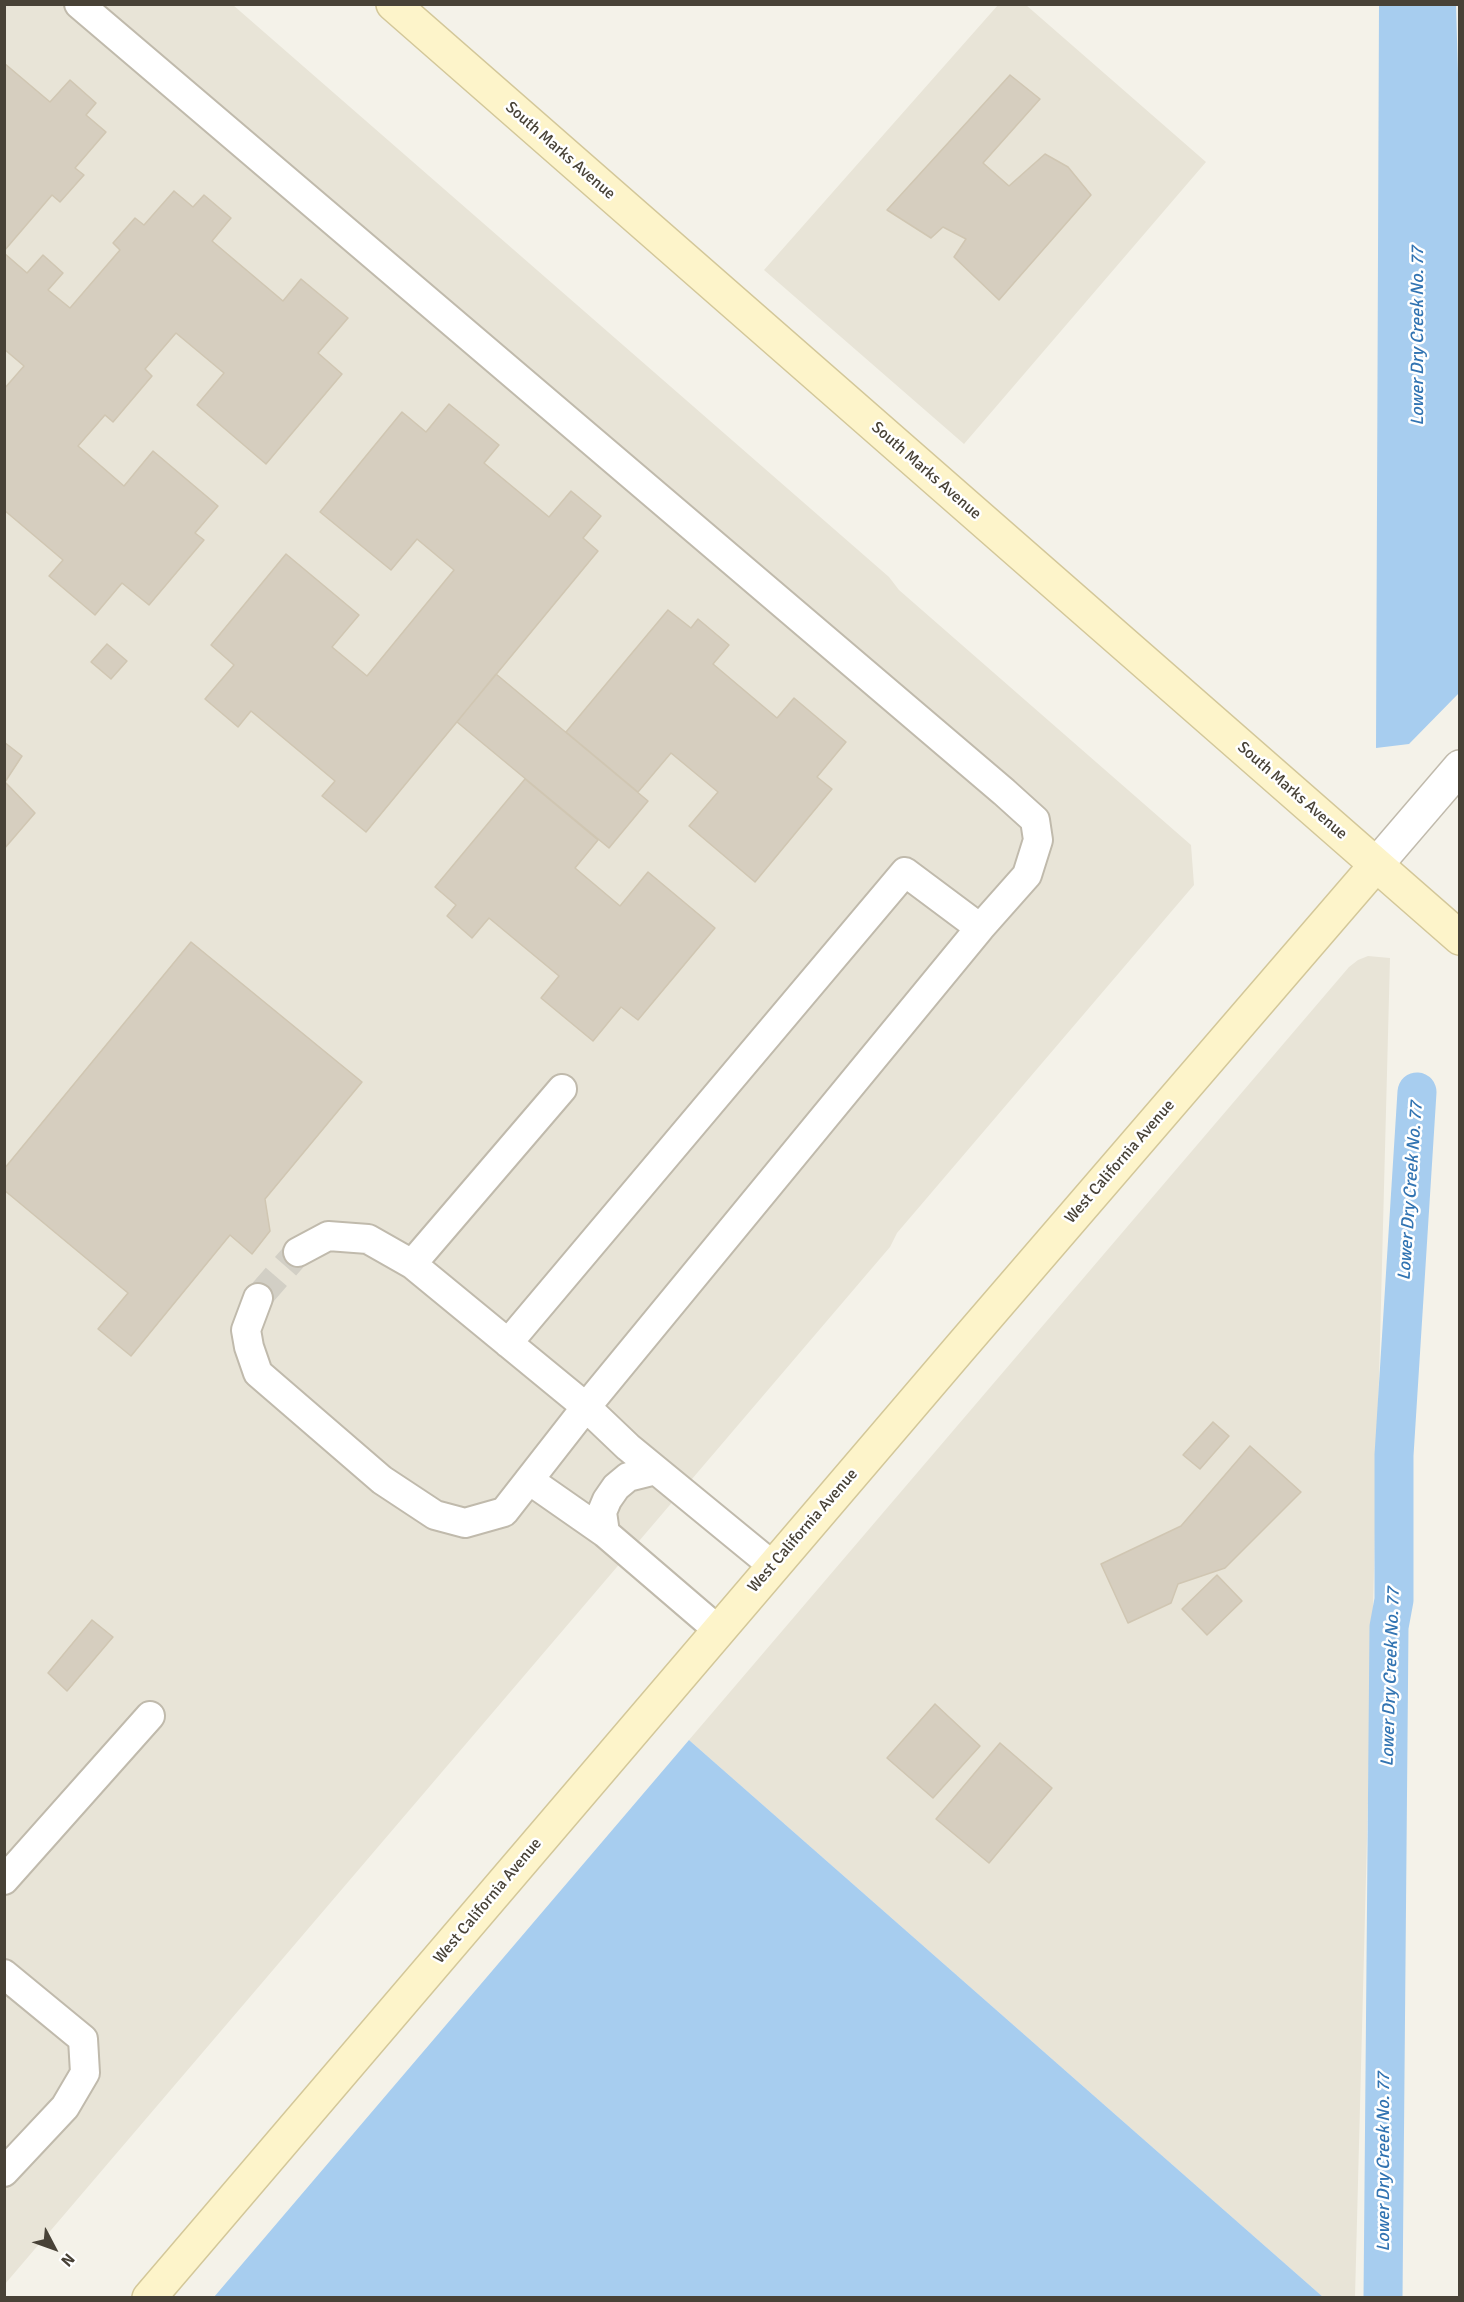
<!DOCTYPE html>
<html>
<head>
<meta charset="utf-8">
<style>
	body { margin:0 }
	#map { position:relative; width:1464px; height:2302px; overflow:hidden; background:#f4f2e9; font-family:Signika,sans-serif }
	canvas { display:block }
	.frame { position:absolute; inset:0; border:6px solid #484237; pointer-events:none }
	.north { position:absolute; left:24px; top:2218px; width:60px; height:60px; -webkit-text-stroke:4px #fff; paint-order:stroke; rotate:131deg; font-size:16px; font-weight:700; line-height:24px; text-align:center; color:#484237 }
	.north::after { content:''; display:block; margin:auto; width:21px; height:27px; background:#484237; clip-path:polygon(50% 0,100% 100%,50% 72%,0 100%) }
</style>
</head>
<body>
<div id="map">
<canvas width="1464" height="2302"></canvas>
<div class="frame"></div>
<div class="north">N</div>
</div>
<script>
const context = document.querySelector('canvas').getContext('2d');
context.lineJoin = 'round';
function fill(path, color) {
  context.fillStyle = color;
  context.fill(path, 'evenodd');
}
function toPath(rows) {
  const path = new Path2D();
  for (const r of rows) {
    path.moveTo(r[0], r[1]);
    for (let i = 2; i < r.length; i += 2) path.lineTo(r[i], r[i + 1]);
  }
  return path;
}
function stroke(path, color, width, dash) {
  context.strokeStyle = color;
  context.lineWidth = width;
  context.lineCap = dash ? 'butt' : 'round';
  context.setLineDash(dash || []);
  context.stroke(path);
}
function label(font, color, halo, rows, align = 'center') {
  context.font = font + ' Signika,sans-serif';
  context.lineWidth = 5;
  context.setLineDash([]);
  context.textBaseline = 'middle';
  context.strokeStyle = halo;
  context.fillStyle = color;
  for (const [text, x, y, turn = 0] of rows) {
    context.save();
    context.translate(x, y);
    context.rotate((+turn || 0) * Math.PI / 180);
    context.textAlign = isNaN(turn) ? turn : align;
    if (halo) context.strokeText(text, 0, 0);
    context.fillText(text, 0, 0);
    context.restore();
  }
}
fill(toPath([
	[5,5,233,5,889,577,899,590,1191,845,1194,885,897,1233,890,1247,5,2284],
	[998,5,1026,5,1206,162,964,444,764,270],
	[1368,956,1390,958,1355,2297,1323,2297,689,1740,1349,967,1358,960]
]), '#e8e4d7');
fill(toPath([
	[1379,5,1456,5,1460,142,1460,692,1409,744,1376,748],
	[689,1740,1323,2297,214,2297]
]), '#a7cdef');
stroke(toPath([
	[1383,2298,1389,1627,1394,1600,1394,1455,1417,1092]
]), '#a7cdef', 39);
const building = toPath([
	[4,63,50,102,70,80,96,103,86,115,106,132,75,168,84,175,60,202,52,195,4,251,4,63],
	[1010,75,1040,99,983,163,1009,186,1045,154,1068,167,1091,195,999,300,954,257,966,239,943,227,931,238,887,210,1010,75],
	[174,191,193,207,204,195,231,218,212,241,283,301,301,279,348,318,318,353,342,374,266,464,197,405,224,373,176,333,145,369,152,376,113,422,105,415,78,446,124,486,153,451,218,506,195,533,204,540,149,605,122,583,95,615,49,576,63,560,4,510,4,389,24,366,4,349,4,253,27,273,43,255,63,273,48,290,70,308,120,250,113,243,135,218,144,225,174,191],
	[449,404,499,445,484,463,549,517,571,491,601,516,583,538,598,551,366,832,322,796,335,781,251,711,238,727,205,699,234,665,211,645,286,554,359,615,332,647,367,676,454,570,417,539,391,570,320,512,402,412,426,432,449,404],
	[668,610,691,628,698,619,729,645,713,664,777,718,794,698,846,742,817,777,832,789,755,882,689,826,718,792,671,753,638,792,566,732,668,610],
	[107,644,127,661,111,679,91,662,107,644],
	[496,674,648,801,609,848,457,722,496,674],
	[4,742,22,756,5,782,35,813,4,849,4,742],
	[525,779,598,840,575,868,620,906,648,872,715,928,638,1020,621,1007,593,1041,541,998,559,976,489,918,472,938,447,916,456,905,435,887,525,779],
	[191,942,362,1082,265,1199,270,1231,252,1254,230,1235,131,1356,98,1329,128,1293,4,1190,4,1169,191,942],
	[1213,1422,1229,1436,1200,1469,1183,1455,1213,1422],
	[1250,1446,1301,1492,1225,1568,1178,1584,1171,1603,1128,1623,1101,1564,1181,1526,1250,1446],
	[1217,1575,1242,1601,1207,1635,1182,1609,1217,1575],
	[92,1620,113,1637,67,1691,48,1673,92,1620],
	[935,1704,980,1746,933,1798,887,1758,935,1704],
	[1000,1743,1052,1788,989,1863,936,1819,1000,1743]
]);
fill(building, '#d6cebf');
stroke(building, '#d0c6b2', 1.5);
stroke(toPath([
	[258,1298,298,1252]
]), '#d2cfc5', 28, [28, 14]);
const minor = toPath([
	[79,4,1004,792,1035,820,1038,840,1027,875,980,928,586,1407,504,1512,465,1523,435,1515,382,1480,258,1373,249,1347,246,1330,258,1298],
	[298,1252,328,1236,368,1239,412,1264,586,1407,628,1447,773,1566],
	[412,1264,562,1089],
	[508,1343,905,872,980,928],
	[529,1480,605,1533,718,1630],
	[605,1533,602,1512,607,1500,616,1487,628,1477,656,1470],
	[4,1880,150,1716],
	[4,1974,83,2039,85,2073,65,2107,4,2172]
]);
const tertiary = toPath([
	[1376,865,1460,767]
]);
const secondary = toPath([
	[393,4,1460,938],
	[149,2298,960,1348,1376,865]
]);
stroke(minor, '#c0baac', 32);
stroke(tertiary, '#c0baac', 36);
stroke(secondary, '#d3c799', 36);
stroke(minor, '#fff', 28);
stroke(tertiary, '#fff', 33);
stroke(secondary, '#fdf4ca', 33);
label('16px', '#484237', '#fff', [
	["South Marks Avenue",560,151,41],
	["South Marks Avenue",926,471,41],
	["South Marks Avenue",1292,791,41],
	["West California Avenue",1120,1162,-49],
	["West California Avenue",803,1531,-49],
	["West California Avenue",488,1901,-50]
]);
label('italic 18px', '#3274b2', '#fff', [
	["Lower Dry Creek No. 77",1418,336,-90],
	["Lower Dry Creek No. 77",1411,1191,-86],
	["Lower Dry Creek No. 77",1391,1677,-88],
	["Lower Dry Creek No. 77",1384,2162,-90]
]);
</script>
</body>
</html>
